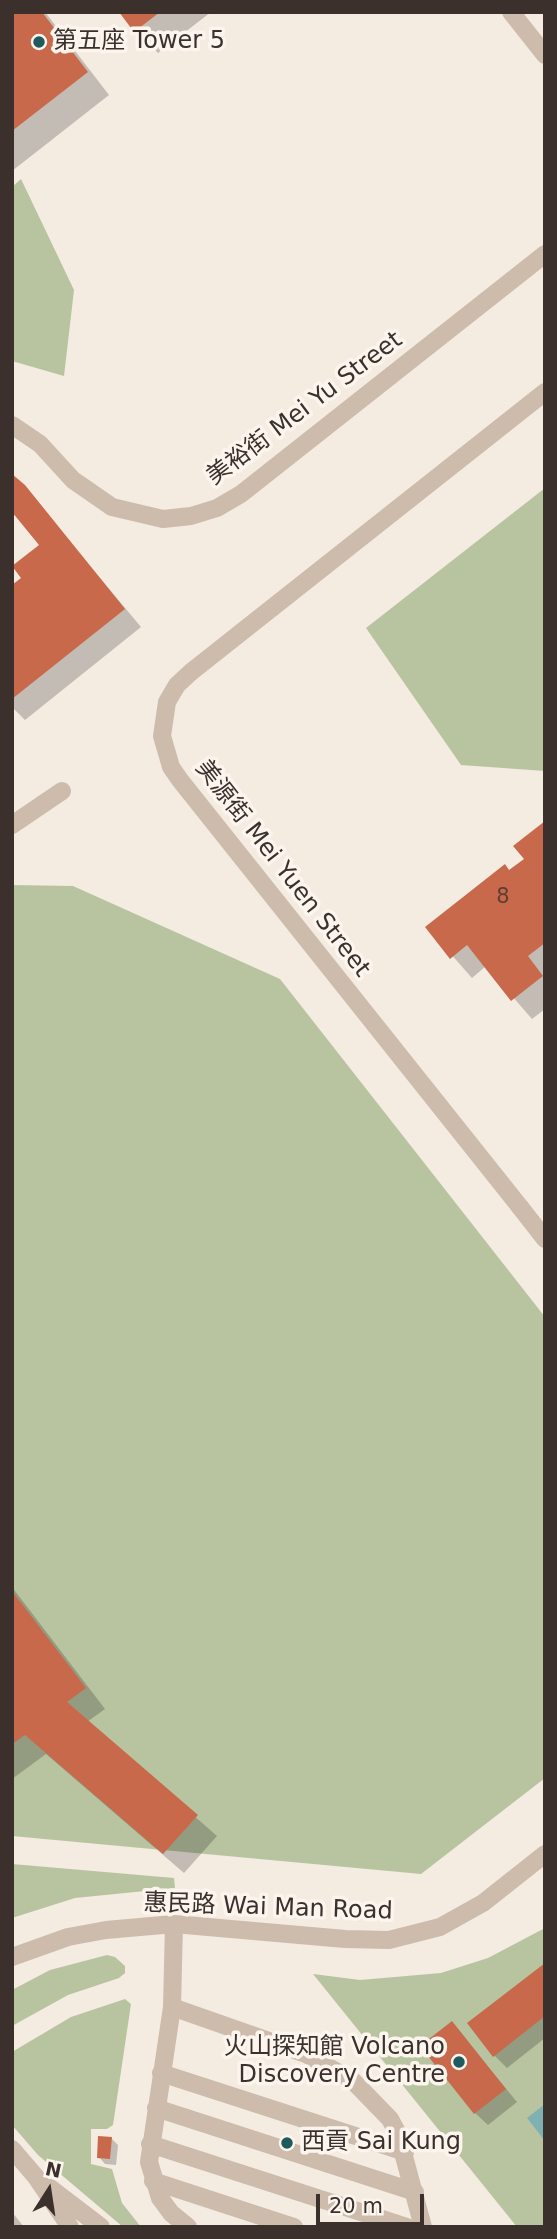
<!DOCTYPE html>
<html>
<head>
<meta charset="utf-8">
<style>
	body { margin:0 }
	#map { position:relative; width:557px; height:2239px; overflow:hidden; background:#f4ebe1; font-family:"DejaVu Sans",sans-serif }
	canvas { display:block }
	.frame { position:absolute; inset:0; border:14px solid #3b302b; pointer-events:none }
	.north { position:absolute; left:14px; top:2155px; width:70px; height:70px; -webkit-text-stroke:5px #fbf5ee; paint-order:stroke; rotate:12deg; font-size:19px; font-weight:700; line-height:28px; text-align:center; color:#3b302b }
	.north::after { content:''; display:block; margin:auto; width:24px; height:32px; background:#3b302b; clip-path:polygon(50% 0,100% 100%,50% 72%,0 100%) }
	.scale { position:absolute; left:316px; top:2194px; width:108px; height:32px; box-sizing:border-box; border:4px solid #3b302b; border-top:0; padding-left:9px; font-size:21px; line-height:24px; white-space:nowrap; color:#3b302b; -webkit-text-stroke:5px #fbf5ee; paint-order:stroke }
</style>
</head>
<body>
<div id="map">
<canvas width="557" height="2239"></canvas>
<div class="frame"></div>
<div class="north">N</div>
<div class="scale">20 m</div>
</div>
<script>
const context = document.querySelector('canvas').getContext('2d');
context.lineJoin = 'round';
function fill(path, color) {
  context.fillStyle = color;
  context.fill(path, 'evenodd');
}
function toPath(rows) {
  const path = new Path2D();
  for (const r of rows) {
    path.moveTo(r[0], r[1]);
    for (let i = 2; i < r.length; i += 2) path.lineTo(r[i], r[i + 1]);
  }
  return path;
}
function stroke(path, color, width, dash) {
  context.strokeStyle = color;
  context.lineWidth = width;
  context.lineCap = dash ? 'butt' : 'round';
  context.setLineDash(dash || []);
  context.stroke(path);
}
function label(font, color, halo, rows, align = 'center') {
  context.font = font + ' "DejaVu Sans","Noto Sans TC",sans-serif';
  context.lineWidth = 7;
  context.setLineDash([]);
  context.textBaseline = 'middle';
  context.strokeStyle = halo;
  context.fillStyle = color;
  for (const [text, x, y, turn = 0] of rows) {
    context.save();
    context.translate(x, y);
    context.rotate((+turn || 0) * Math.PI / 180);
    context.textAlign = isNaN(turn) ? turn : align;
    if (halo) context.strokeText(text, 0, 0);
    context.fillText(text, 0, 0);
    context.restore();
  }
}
fill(toPath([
	[21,179,74,290,64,376,12,361,12,187],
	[545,488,545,771,461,765,366,628],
	[12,885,73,886,280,979,545,1317,545,1778,421,1874,12,1836],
	[12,1864,174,1878,175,1888,75,1898,12,1918],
	[545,1928,545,2227,517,2227,313,1974,360,1980,441,1973,488,1958],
	[107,1955,115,1957,125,1966,125,1973,119,1978,68,1995,12,2026,12,1990,50,1970],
	[125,1999,131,2004,113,2125,107,2129,91,2129,91,2164,112,2169,122,2203,141,2227,123,2227,38,2155,12,2125,12,2052,71,2017]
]), '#b8c4a0');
fill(toPath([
	[545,2104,545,2141,527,2118]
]), '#7fb0b2');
fill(toPath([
	[12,12,45,12,109,95,12,171],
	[121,12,211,12,158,53],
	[12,476,31,495,141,627,25,720,12,707,12,587,24,578,41,545,18,517,12,514],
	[545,823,545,1009,532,1019,486,966,472,978,427,927,526,859],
	[12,1587,105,1709,87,1722,217,1836,184,1873,46,1754,12,1779],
	[545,1965,545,2038,507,2068,494,2055],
	[452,2023,517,2102,488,2125,475,2113],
	[111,2138,118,2145,116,2165,105,2164,99,2157],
	[12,2212,24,2227,12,2227]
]), '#0003');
fill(toPath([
	[12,12,42,12,88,72,12,131],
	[119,12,160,12,134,32],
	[12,474,25,485,125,609,12,699,12,585,21,578,12,566,39,545,12,512],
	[545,821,545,943,528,956,543,976,511,1001,467,945,450,959,425,927,505,864,509,870,524,859,513,846],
	[12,1591,86,1688,67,1702,198,1815,163,1854,25,1735,12,1744],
	[545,1963,545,2016,493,2057,467,2023],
	[452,2021,506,2089,474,2114,420,2046],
	[98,2136,112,2137,110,2159,97,2158]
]), '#c8694b');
stroke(toPath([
	[174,1924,172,2007,149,2162,160,2198,171,2213,188,2227],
	[172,2007,306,2054,353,2081,390,2119,398,2134,423,2227],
	[161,2073,405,2152],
	[156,2108,415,2192],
	[150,2144,407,2227],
	[153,2181,294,2227]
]), '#cdbbac', 18);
stroke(toPath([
	[12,425,40,444,73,480,112,507,163,519,191,516,217,508,241,494,545,254],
	[520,1207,180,780,171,767,162,736,167,702,177,685,191,672,545,392]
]), '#cdbbac', 18);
stroke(toPath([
	[511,12,545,55],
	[12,825,62,791],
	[520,1207,545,1239],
	[12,2149,36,2177,70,2227],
	[50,2188,101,2227]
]), '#cdbbac', 18);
stroke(toPath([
	[12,1957,68,1937,106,1930,174,1924,345,1939,389,1940,440,1927,483,1903,545,1854]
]), '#cdbbac', 18);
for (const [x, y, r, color] of [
	[39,42,7,"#1f5a5e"],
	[459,2062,7,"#1f5a5e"],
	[287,2143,7,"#1f5a5e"]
]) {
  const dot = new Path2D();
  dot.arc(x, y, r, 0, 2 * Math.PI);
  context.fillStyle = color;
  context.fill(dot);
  stroke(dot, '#fbf5ee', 2.5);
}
label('21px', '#5e3e33', null, [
	["8",503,898]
]);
label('24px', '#3b302b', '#fbf5ee', [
	["第五座 Tower 5",53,42],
	["火山探知館 Volcano",445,2048,"right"],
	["Discovery Centre",445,2076,"right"],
	["西貢 Sai Kung",301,2143]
], 'left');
label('24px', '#3b302b', '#fbf5ee', [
	["美裕街 Mei Yu Street",305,409,-37],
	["美源街 Mei Yuen Street",282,869,52],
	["惠民路 Wai Man Road",268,1908,2]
]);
</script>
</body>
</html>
